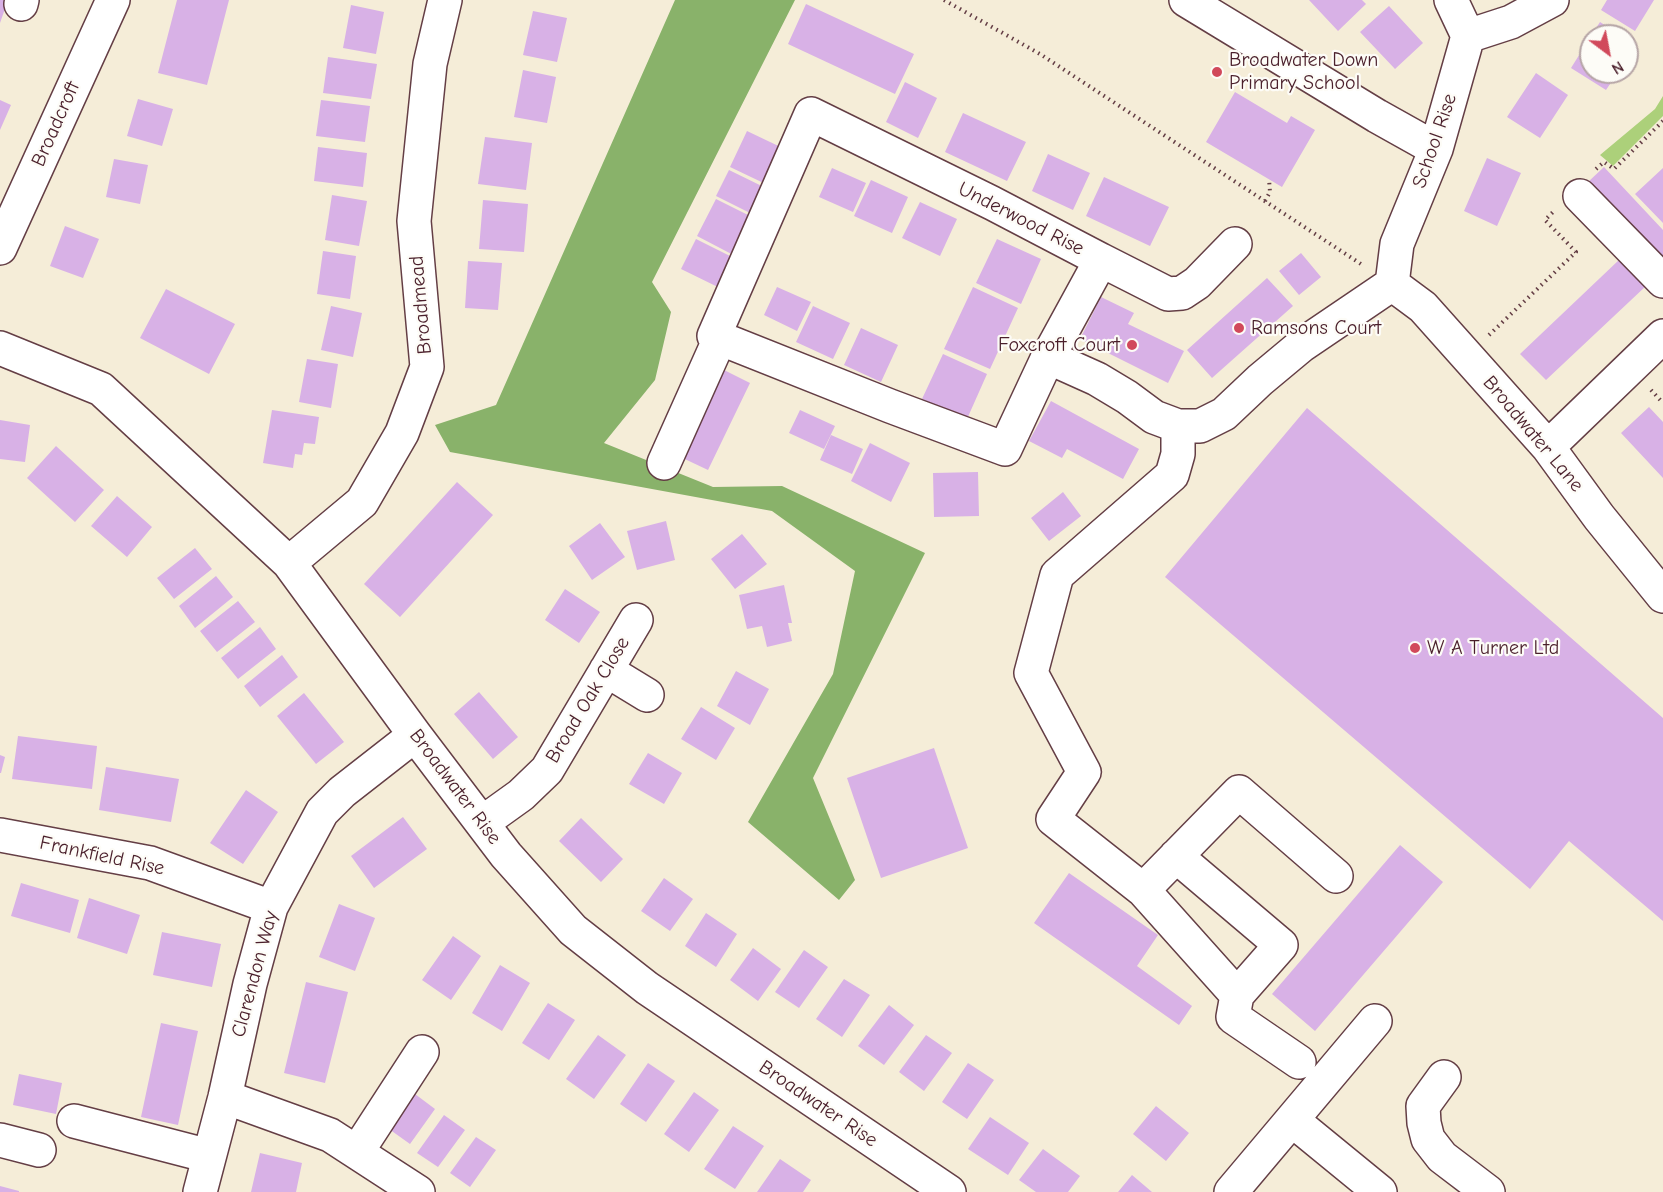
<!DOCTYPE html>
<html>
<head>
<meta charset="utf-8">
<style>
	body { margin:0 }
	#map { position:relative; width:1663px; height:1192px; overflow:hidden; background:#f5edd8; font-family:"Comic Neue",sans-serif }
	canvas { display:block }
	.north { position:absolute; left:1579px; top:24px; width:60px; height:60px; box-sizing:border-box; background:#fdfcf7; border:2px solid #b5a4a5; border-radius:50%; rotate:148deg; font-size:16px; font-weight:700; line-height:24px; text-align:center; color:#4a1f2b }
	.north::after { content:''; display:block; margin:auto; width:21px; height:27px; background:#d1495b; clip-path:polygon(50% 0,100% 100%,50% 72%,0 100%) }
</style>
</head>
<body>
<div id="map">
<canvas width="1663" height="1192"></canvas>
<div class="north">N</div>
</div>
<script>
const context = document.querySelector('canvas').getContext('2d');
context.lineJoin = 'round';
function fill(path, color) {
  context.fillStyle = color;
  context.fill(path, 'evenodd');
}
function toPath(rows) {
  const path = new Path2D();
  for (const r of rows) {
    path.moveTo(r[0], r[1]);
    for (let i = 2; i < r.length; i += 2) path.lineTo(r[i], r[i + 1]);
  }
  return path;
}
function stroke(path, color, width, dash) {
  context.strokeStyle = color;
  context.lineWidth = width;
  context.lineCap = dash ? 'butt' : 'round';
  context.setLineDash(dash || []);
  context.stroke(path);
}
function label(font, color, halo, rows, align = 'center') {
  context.font = font + ' "Comic Neue",sans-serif';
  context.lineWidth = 4.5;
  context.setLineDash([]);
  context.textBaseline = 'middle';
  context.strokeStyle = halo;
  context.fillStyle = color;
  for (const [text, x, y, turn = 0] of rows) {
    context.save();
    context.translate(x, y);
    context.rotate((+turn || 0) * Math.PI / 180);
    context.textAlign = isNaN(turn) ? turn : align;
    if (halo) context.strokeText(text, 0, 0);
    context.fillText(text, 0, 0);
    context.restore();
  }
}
fill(toPath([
	[1663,96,1663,116,1613,166,1600,155,1655,109]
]), '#acd07a');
fill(toPath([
	[675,0,795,0,652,282,671,312,655,380,604,443,713,487,782,486,925,553,813,778,855,880,839,900,748,822,833,674,855,571,772,511,450,452,435,425,496,405]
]), '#89b26a');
fill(toPath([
	[0,0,8,0,0,23],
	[177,0,229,0,207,85,158,73],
	[1309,0,1362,0,1366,4,1338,31],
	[1607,0,1654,0,1635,31,1601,10],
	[806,4,914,54,895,94,788,44],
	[351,5,384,12,376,54,343,48],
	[1389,6,1423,43,1395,69,1360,32],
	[533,11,567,18,557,62,523,55],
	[1600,22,1622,36,1591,36],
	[1591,36,1591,72,1618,72,1606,90,1571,68],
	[1627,39,1635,45,1627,57],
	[328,57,377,64,371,99,323,93],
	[523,70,556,77,547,123,514,117],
	[1536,73,1568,95,1540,138,1507,117],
	[905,82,937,98,918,138,886,122],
	[1235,92,1287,123,1291,116,1315,130,1282,187,1206,142],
	[138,99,173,109,162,146,127,136],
	[0,100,11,105,0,130],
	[321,100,370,106,365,142,316,136],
	[963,113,1026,142,1007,181,945,152],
	[747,131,791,152,774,188,730,167],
	[485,137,532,143,526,190,478,184],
	[318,147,367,153,363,187,314,181],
	[1048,154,1090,173,1073,210,1032,191],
	[1487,158,1521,173,1497,226,1464,211],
	[114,159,148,165,140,204,106,197],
	[1604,167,1663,230,1663,260,1588,182],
	[832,168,866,183,853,212,819,197],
	[1663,168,1663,223,1635,194],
	[729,170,774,192,760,218,716,196],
	[1104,177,1169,207,1150,246,1086,216],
	[871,180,908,197,892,233,854,216],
	[332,195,367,201,359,246,325,240],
	[716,199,760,221,741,259,697,236],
	[483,200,528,204,524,252,479,249],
	[920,202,957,219,940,256,902,238],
	[65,226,99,239,83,278,50,266],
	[696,239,740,261,726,291,681,269],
	[997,239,1041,259,1021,304,976,283],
	[323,251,356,256,350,299,317,294],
	[1301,253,1321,277,1299,295,1279,271],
	[1620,259,1646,286,1546,380,1520,354],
	[468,261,502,263,498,310,465,308],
	[1267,278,1293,306,1212,378,1187,350],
	[777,287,811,302,797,331,764,315],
	[973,287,1018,308,990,369,944,349],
	[166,289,235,324,209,374,140,338],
	[1101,297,1134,313,1128,324,1184,351,1168,383,1080,339],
	[331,306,362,313,353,357,321,350],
	[813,306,850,323,833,359,796,342],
	[861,328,898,345,881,382,844,365],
	[943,354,987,374,967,419,922,399],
	[307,359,338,364,331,408,299,402],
	[714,365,750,383,708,470,672,453],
	[1051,401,1139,449,1123,479,1067,449,1062,458,1029,441],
	[1649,407,1663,422,1663,478,1621,433],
	[1307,408,1663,718,1663,921,1569,841,1530,889,1165,577],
	[272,410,319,417,315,444,304,443,302,455,295,454,293,468,263,463],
	[800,410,835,426,824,449,789,433],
	[0,420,30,425,25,462,0,459],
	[831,435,863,449,852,474,820,460],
	[870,443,910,463,891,502,851,481],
	[56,446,104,490,75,522,27,478],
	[978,472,979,516,934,517,933,473],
	[457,482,493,515,400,617,364,584],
	[1063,492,1081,516,1049,541,1031,518],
	[117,496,152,527,127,557,91,526],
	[666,521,675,560,637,570,627,531],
	[600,523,625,557,592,580,569,546],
	[742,534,767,564,735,589,711,559],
	[195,548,212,569,174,599,157,578],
	[216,576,233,597,195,628,179,606],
	[784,585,792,623,788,623,792,641,767,647,762,626,747,629,739,595],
	[565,589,600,612,579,643,545,620],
	[238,601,255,622,217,652,200,631],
	[260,627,276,649,238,679,221,658],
	[282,655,298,677,260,707,244,686],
	[736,671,769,689,750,725,717,706],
	[479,692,518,737,493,759,454,714],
	[304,693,344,742,316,764,277,716],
	[701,707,735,728,716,760,681,739],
	[18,736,97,746,92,789,12,779],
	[934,748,968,848,881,878,847,778],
	[648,753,682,773,664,804,629,784],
	[0,755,5,757,1,773,0,773],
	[106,767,179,779,171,822,99,810],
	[246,790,278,812,243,864,210,843],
	[403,817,427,849,374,888,351,856],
	[581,818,623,859,601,882,559,841],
	[1400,845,1443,882,1315,1031,1272,994],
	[1069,873,1158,935,1137,966,1192,1006,1179,1025,1034,923],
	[664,878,693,899,670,931,641,911],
	[21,883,79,900,70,933,11,916],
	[89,898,140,915,127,954,77,938],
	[339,904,375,918,355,971,319,957],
	[706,913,737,934,716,967,685,946],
	[162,932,221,944,212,987,153,975],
	[453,936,481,956,451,1000,422,980],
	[753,948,781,969,758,1001,730,980],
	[804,950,828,967,799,1008,775,992],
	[500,965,530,983,502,1031,472,1013],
	[844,979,870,995,842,1037,816,1019],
	[306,982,348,992,325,1083,284,1073],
	[548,1003,575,1020,549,1060,522,1043],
	[889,1005,914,1025,884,1065,858,1046],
	[161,1023,198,1031,178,1125,141,1117],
	[598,1035,626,1055,594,1099,566,1079],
	[926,1035,952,1053,924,1091,899,1072],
	[648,1063,675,1081,646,1122,620,1104],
	[968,1063,994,1080,967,1119,942,1102],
	[19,1074,62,1083,56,1114,13,1105],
	[694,1092,719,1110,689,1152,664,1134],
	[415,1094,435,1109,410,1144,389,1129],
	[1156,1106,1189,1133,1166,1161,1133,1134],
	[444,1115,465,1130,438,1167,417,1153],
	[990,1117,1029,1143,1008,1175,968,1149],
	[733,1126,764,1146,735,1189,704,1169],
	[476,1137,496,1150,470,1187,450,1173],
	[1043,1149,1080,1176,1068,1192,1036,1192,1019,1180],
	[260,1153,302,1163,296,1192,251,1192],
	[780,1159,811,1180,803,1192,757,1192],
	[1132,1175,1152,1192,1118,1192],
	[0,1186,19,1191,19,1192,0,1192]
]), '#d8b1e6');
const minor = toPath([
	[1186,0,1377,116,1436,149],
	[21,4,22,0],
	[1468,36,1511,22,1552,0],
	[811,114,992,203,1101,260,1048,357,1005,449,890,406,714,336,811,114],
	[1580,196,1663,281],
	[0,248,113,0],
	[1101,260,1168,294,1182,293,1197,283,1235,244],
	[1392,284,1423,307,1548,447,1599,517,1663,596],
	[1392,284,1397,244,1436,149,1468,36,1451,0],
	[0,348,101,389,289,563,415,735,506,855,573,930,647,988,949,1192],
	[1048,357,1097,379,1127,397,1154,417,1178,426,1200,426,1224,414,1260,380,1302,345,1392,284],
	[1548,447,1663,336],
	[664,463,720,338],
	[289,563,362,502,402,433,427,367,414,221,430,64,445,0],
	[606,670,647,695],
	[482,823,521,795,547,770,636,620],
	[0,835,150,863,271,907],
	[1176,856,1281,945,1237,995,1143,890,1053,819,1084,772,1031,673,1057,575,1172,475,1178,454,1178,426],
	[1143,890,1239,792,1336,876],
	[1237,995,1233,1017,1299,1062],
	[1444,1077,1423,1106,1424,1123,1428,1139,1442,1157,1488,1192],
	[225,1097,330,1135,418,1192],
	[1292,1120,1380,1192],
	[74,1121,209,1156],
	[0,1140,39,1150],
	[357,1152,422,1052],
	[200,1192,225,1097,250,984,271,907,322,812,342,792,415,735],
	[1231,1192,1375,1021]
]);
stroke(minor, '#643e45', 36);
stroke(toPath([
	[944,0,1040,54,1361,264],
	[1596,169,1604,162,1614,169,1663,121],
	[1265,201,1270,192,1269,179],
	[1489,335,1576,252,1545,220,1553,212],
	[1651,390,1663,403]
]), '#643e45', 4, [1.5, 4.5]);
stroke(minor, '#fff', 33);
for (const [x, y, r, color] of [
	[1217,72,6,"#d1495b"],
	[1239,328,6,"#d1495b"],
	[1132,345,6,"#d1495b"],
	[1415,648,6,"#d1495b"]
]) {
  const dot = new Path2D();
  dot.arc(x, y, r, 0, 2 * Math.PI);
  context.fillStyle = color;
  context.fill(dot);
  stroke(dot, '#fdfcf7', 2);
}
label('20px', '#4a1f2b', '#fdfcf7', [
	["Broadwater Down",1229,60],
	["Primary School",1229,83],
	["Ramsons Court",1251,328],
	["Foxcroft Court",1120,345,"right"],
	["W A Turner Ltd",1427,648]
], 'left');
label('20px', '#4a1f2b', '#fdfcf7', [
	["Broadcroft",56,124,-66],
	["School Rise",1435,141,-71],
	["Underwood Rise",1021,219,27],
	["Broadmead",421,305,-95],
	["Broadwater Lane",1533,434,50],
	["Broad Oak Close",588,700,-59],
	["Broadwater Rise",455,787,53],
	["Frankfield Rise",102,856,12],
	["Clarendon Way",255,974,-75],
	["Broadwater Rise",818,1104,34]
]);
</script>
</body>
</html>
